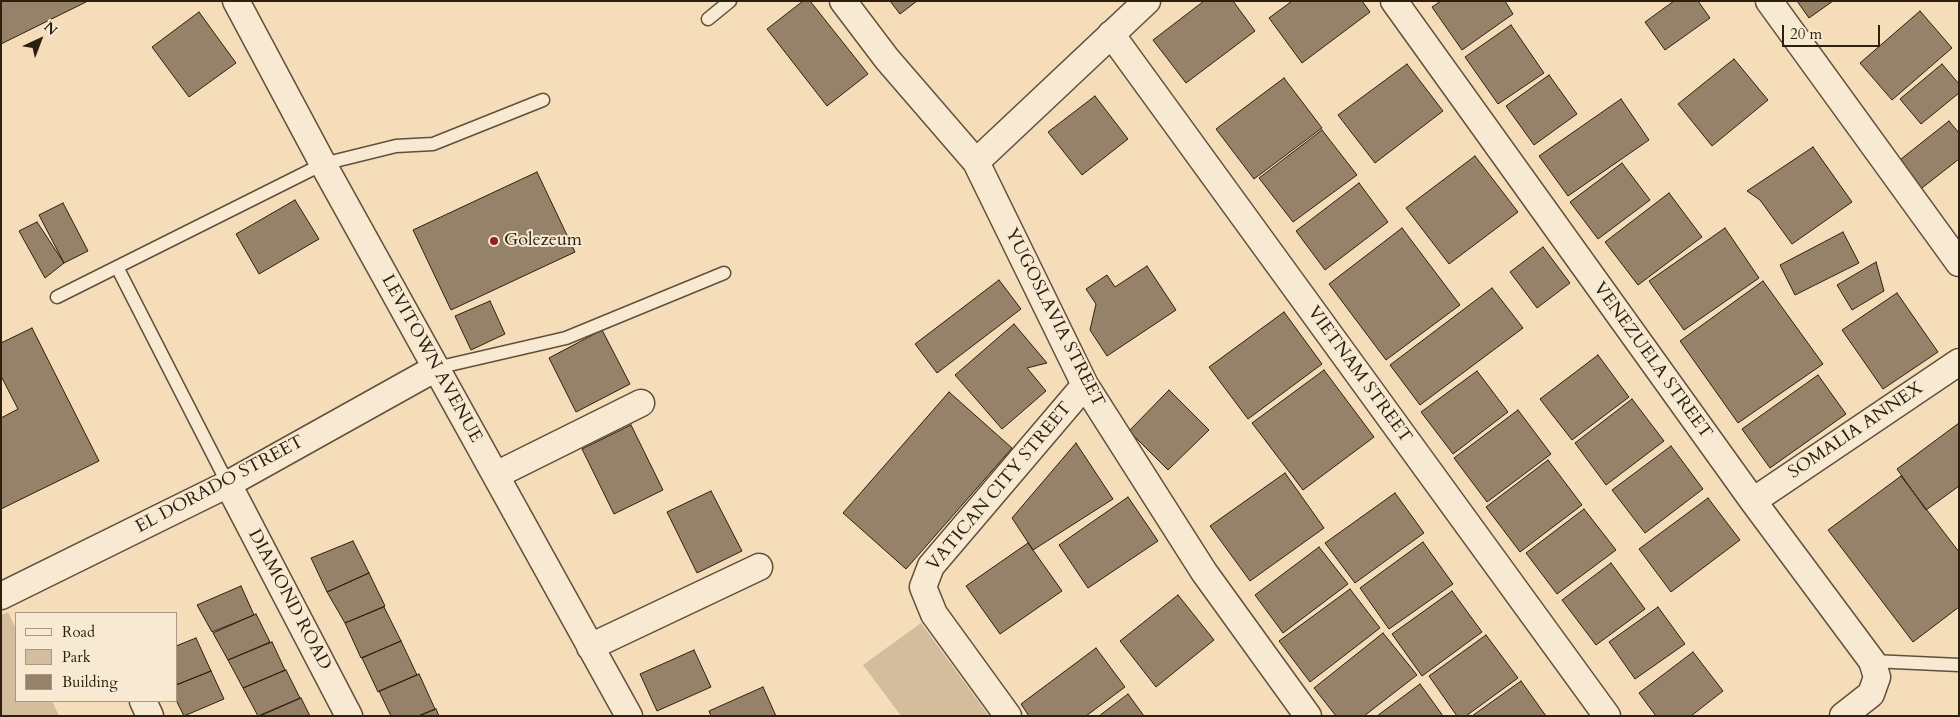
<!DOCTYPE html>
<html>
<head>
<meta charset="utf-8">
<style>
	body { margin:0 }
	#map { position:relative; width:1960px; height:717px; overflow:hidden; background:#f5ddba; font-family:Cardo,serif }
	canvas { display:block }
	.frame { position:absolute; inset:0; border:2px solid #2e200f; pointer-events:none }
	.legend { position:absolute; left:15px; top:612px; width:162px; height:90px; box-sizing:border-box; background:#f8e9d2; border:1px solid #a79984; margin:0; padding:6px 9px; list-style:none; font-size:15px; color:#2e200f }
	.legend li { display:flex; align-items:center; gap:10px; height:25px }
	.legend b { width:25px; border:1px solid #a79984 }
	.north { position:absolute; left:15px; top:15px; width:50px; height:50px; -webkit-text-stroke:4px #f8e9d2; paint-order:stroke; rotate:43deg; font-size:14px; font-weight:700; line-height:20px; text-align:center; color:#2e200f }
	.north::after { content:''; display:block; margin:auto; width:18px; height:22px; background:#2e200f; clip-path:polygon(50% 0,100% 100%,50% 72%,0 100%) }
	.scale { position:absolute; left:1782px; top:25px; width:98px; height:22px; box-sizing:border-box; border:2px solid #2e200f; border-top:0; padding-left:6px; font-size:15px; line-height:18px; white-space:nowrap; color:#2e200f; -webkit-text-stroke:4px #f8e9d2; paint-order:stroke }
</style>
</head>
<body>
<div id="map">
<canvas width="1960" height="717"></canvas>
<div class="frame"></div>
<ul class="legend">
<li><b style="height:6px;background:#f8e9d2"></b>Road</li>
<li><b style="height:14px;background:#d3bd9d"></b>Park</li>
<li><b style="height:14px;background:#958268"></b>Building</li>
</ul>
<div class="north">N</div>
<div class="scale">20 m</div>
</div>
<script>
const context = document.querySelector('canvas').getContext('2d');
context.lineJoin = 'round';
function fill(path, color) {
  context.fillStyle = color;
  context.fill(path, 'evenodd');
}
function toPath(rows) {
  const path = new Path2D();
  for (const r of rows) {
    path.moveTo(r[0], r[1]);
    for (let i = 2; i < r.length; i += 2) path.lineTo(r[i], r[i + 1]);
  }
  return path;
}
function stroke(path, color, width, dash) {
  context.strokeStyle = color;
  context.lineWidth = width;
  context.lineCap = dash ? 'butt' : 'round';
  context.setLineDash(dash || []);
  context.stroke(path);
}
function label(font, color, halo, rows, align = 'center') {
  context.font = font + ' Cardo,serif';
  context.lineWidth = 4;
  context.setLineDash([]);
  context.textBaseline = 'middle';
  context.strokeStyle = halo;
  context.fillStyle = color;
  for (const [text, x, y, turn = 0] of rows) {
    context.save();
    context.translate(x, y);
    context.rotate((+turn || 0) * Math.PI / 180);
    context.textAlign = isNaN(turn) ? turn : align;
    if (halo) context.strokeText(text, 0, 0);
    context.fillText(text, 0, 0);
    context.restore();
  }
}
fill(toPath([
	[8,612,16,629,16,701,52,701,59,716,1,716,1,615],
	[921,623,989,716,901,716,863,665]
]), '#d3bd9d');
const building = toPath([
	[1,1,88,1,1,44,1,1],
	[803,1,810,1,868,74,827,106,767,29,803,1],
	[890,1,917,1,900,14,890,1],
	[1204,1,1233,1,1255,31,1186,83,1153,40,1204,1],
	[1292,1,1362,1,1370,12,1302,63,1269,18,1292,1],
	[1441,1,1505,1,1513,14,1462,50,1432,7,1441,1],
	[1674,1,1698,1,1710,18,1665,50,1645,22,1674,1],
	[1797,1,1833,1,1809,18,1797,1],
	[1920,11,1952,48,1892,100,1860,63,1920,11],
	[199,12,236,63,189,97,152,47,199,12],
	[1511,25,1544,73,1498,104,1465,57,1511,25],
	[1734,59,1768,100,1712,146,1678,104,1734,59],
	[1407,64,1443,111,1375,163,1338,115,1407,64],
	[1942,64,1959,84,1959,93,1921,124,1900,99,1942,64],
	[1549,75,1577,114,1534,145,1506,106,1549,75],
	[1284,78,1322,128,1254,179,1216,129,1284,78],
	[1095,96,1128,139,1082,175,1048,132,1095,96],
	[1621,99,1649,140,1568,196,1539,156,1621,99],
	[1949,121,1959,133,1959,159,1913,195,1891,167,1949,121],
	[1322,130,1357,175,1293,222,1259,178,1322,130],
	[1813,147,1852,202,1792,244,1760,200,1747,191,1813,147],
	[1475,156,1518,212,1449,264,1406,208,1475,156],
	[1622,163,1650,200,1598,239,1570,202,1622,163],
	[537,172,575,252,451,310,413,230,537,172],
	[1359,183,1388,222,1325,270,1296,231,1359,183],
	[1669,193,1702,237,1638,285,1605,242,1669,193],
	[295,200,319,239,259,274,236,234,295,200],
	[63,203,88,251,64,263,39,215,63,203],
	[37,222,64,263,45,278,19,231,37,222],
	[1402,228,1460,305,1386,360,1329,284,1402,228],
	[1725,228,1759,278,1684,330,1649,281,1725,228],
	[1843,232,1859,263,1795,295,1780,265,1843,232],
	[1543,247,1570,283,1537,308,1510,272,1543,247],
	[1876,262,1884,291,1852,310,1837,285,1876,262],
	[1147,266,1176,310,1107,356,1090,330,1096,304,1086,289,1107,275,1115,287,1147,266],
	[999,280,1021,309,937,373,915,344,999,280],
	[1763,281,1823,364,1738,423,1680,341,1763,281],
	[1492,288,1523,328,1420,405,1390,365,1492,288],
	[1897,293,1938,352,1883,389,1842,330,1897,293],
	[490,301,505,334,471,350,455,316,490,301],
	[1284,312,1322,364,1248,419,1209,367,1284,312],
	[1014,324,1047,363,1027,368,1046,391,1002,429,955,375,1014,324],
	[32,328,99,461,1,509,1,418,18,409,1,376,1,343,32,328],
	[602,330,630,384,576,412,549,358,602,330],
	[1598,355,1629,397,1572,440,1540,399,1598,355],
	[1324,370,1374,437,1303,490,1252,423,1324,370],
	[1477,371,1508,412,1453,454,1421,412,1477,371],
	[1818,375,1846,414,1770,468,1742,429,1818,375],
	[1169,390,1209,430,1168,470,1129,431,1169,390],
	[949,392,1012,448,906,569,843,513,949,392],
	[1632,399,1664,441,1606,485,1575,443,1632,399],
	[1518,410,1551,454,1487,502,1454,458,1518,410],
	[1959,423,1959,486,1926,510,1897,469,1959,423],
	[631,425,663,490,614,514,582,449,631,425],
	[1076,443,1113,499,1033,550,1012,518,1076,443],
	[1671,446,1703,489,1645,533,1612,490,1671,446],
	[1548,460,1582,505,1520,552,1486,507,1548,460],
	[1285,473,1324,528,1250,581,1210,526,1285,473],
	[1901,476,1959,552,1959,607,1913,642,1828,530,1901,476],
	[711,491,742,551,697,573,667,512,711,491],
	[1395,493,1424,533,1355,583,1325,543,1395,493],
	[1128,497,1158,541,1088,588,1059,545,1128,497],
	[1708,498,1740,540,1671,592,1639,549,1708,498],
	[1584,509,1616,550,1557,594,1526,553,1584,509],
	[353,541,369,573,327,592,311,558,353,541],
	[1423,542,1453,584,1389,629,1360,588,1423,542],
	[1028,543,1062,591,1000,634,966,586,1028,543],
	[1319,547,1348,584,1283,633,1255,595,1319,547],
	[1611,563,1645,609,1596,645,1562,600,1611,563],
	[369,573,385,606,345,623,327,592,369,573],
	[241,586,254,615,212,632,197,605,241,586],
	[1350,589,1380,628,1310,682,1279,641,1350,589],
	[1452,591,1482,632,1422,676,1392,634,1452,591],
	[1178,595,1214,640,1156,687,1120,641,1178,595],
	[384,607,401,641,361,658,345,623,384,607],
	[1658,607,1685,644,1635,679,1609,642,1658,607],
	[256,614,270,642,228,660,213,633,256,614],
	[1383,633,1417,675,1364,716,1336,716,1314,688,1383,633],
	[1486,635,1518,678,1466,716,1457,716,1429,676,1486,635],
	[196,638,211,671,176,685,176,646,196,638],
	[401,641,417,675,378,692,362,658,401,641],
	[272,642,285,670,243,688,228,660,272,642],
	[1096,648,1125,687,1086,716,1029,716,1021,704,1096,648],
	[694,650,711,687,657,711,640,674,694,650],
	[1693,652,1723,691,1691,716,1656,716,1639,693,1693,652],
	[286,670,300,698,258,716,243,688,286,670],
	[211,671,224,699,184,716,176,700,176,685,211,671],
	[419,674,435,709,418,716,391,716,379,691,419,674],
	[1521,681,1546,716,1472,716,1521,681],
	[1420,684,1443,716,1377,716,1420,684],
	[763,687,776,716,711,716,709,711,763,687],
	[1128,694,1144,716,1099,716,1128,694],
	[301,698,310,716,260,716,301,698],
	[436,709,439,716,419,716,436,709]
]);
fill(building, '#958268');
stroke(building, '#2e200f', 1);
const lane = toPath([
	[708,19,730,1],
	[117,267,228,484],
	[57,297,323,164,396,146,433,144,543,100],
	[436,368,566,338,724,273],
	[1872,661,1959,665]
]);
const street = toPath([
	[236,1,323,164,629,716],
	[843,1,887,59,976,162,1085,385,1204,572,1308,716],
	[1394,1,1753,501,1872,661,1877,677,1871,694,1843,716],
	[1769,1,1959,263],
	[1111,34,1607,716],
	[976,162,1147,1],
	[496,475,641,403],
	[228,484,349,716],
	[1753,501,1959,362],
	[1,596,228,484,436,368],
	[590,647,759,567],
	[143,701,150,716],
	[1008,716,934,614,923,587,931,566,1085,385]
]);
stroke(lane, '#604f3a', 15);
stroke(street, '#604f3a', 29);
stroke(lane, '#f8e9d2', 12);
stroke(street, '#f8e9d2', 26);
for (const [x, y, r, color] of [
	[494,241,5,"#8f2418"]
]) {
  const dot = new Path2D();
  dot.arc(x, y, r, 0, 2 * Math.PI);
  context.fillStyle = color;
  context.fill(dot);
  stroke(dot, '#f8e9d2', 2);
}
label('18px', '#2e200f', '#f8e9d2', [
	["Golezeum",504,241]
], 'left');
label('18px', '#2e200f', '#f8e9d2', [
	["YUGOSLAVIA STREET",1054,318,63],
	["LEVITOWN AVENUE",431,359,61],
	["VENEZUELA STREET",1652,361,54],
	["VIETNAM STREET",1359,375,54],
	["SOMALIA ANNEX",1856,431,-34],
	["EL DORADO STREET",220,485,-28],
	["VATICAN CITY STREET",1000,487,-50],
	["DIAMOND ROAD",289,600,62]
]);
</script>
</body>
</html>
